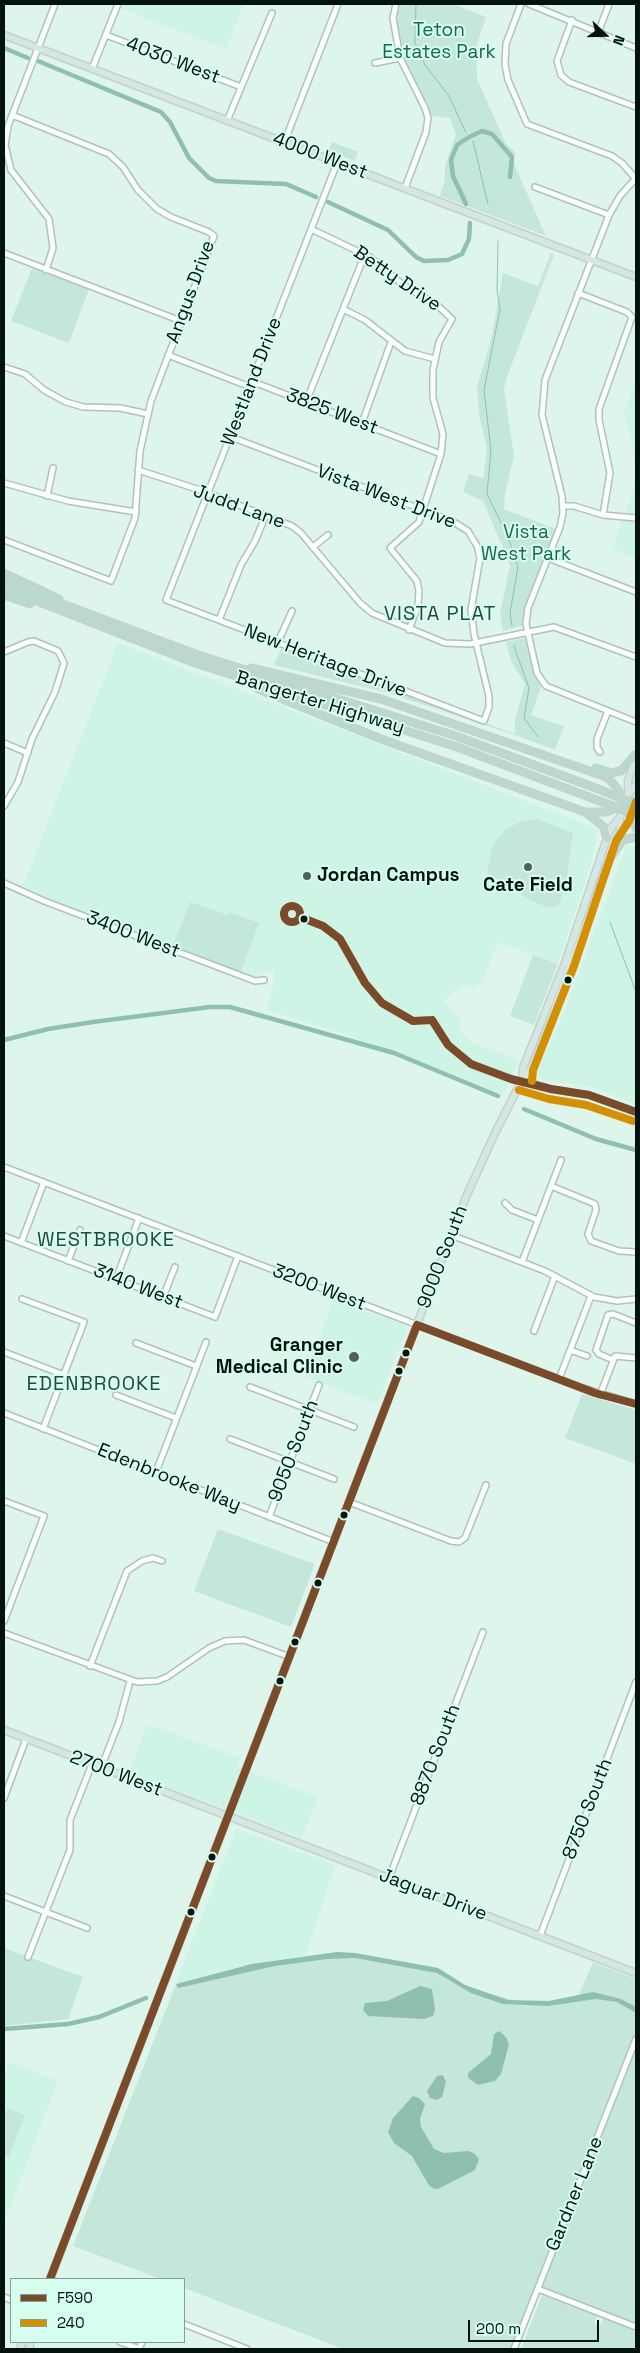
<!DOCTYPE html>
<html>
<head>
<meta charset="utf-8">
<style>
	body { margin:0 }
	#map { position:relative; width:640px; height:2353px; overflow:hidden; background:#def5ec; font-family:"Space Grotesk",sans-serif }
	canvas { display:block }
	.frame { position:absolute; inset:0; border:5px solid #05130e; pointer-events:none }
	.legend { position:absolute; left:10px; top:2278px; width:175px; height:65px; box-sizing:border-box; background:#d5feef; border:1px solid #82a095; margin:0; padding:6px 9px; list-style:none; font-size:15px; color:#05130e }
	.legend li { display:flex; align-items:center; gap:10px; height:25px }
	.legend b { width:25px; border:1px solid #82a095 }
	.north { position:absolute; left:580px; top:10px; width:50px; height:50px; -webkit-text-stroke:4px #d5feef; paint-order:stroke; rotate:111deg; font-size:14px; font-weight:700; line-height:20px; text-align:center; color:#05130e }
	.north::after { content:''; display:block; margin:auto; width:18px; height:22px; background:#05130e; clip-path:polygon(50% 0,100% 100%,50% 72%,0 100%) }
	.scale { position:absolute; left:468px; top:2320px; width:131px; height:22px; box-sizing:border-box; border:2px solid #05130e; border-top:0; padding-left:6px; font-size:15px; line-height:18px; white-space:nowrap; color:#05130e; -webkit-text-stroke:4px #d5feef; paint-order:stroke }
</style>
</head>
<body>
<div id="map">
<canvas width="640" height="2353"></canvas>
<div class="frame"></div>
<ul class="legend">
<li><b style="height:6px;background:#7a4b2a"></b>F590</li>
<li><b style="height:6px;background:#d39002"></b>240</li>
</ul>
<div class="north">N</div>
<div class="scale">200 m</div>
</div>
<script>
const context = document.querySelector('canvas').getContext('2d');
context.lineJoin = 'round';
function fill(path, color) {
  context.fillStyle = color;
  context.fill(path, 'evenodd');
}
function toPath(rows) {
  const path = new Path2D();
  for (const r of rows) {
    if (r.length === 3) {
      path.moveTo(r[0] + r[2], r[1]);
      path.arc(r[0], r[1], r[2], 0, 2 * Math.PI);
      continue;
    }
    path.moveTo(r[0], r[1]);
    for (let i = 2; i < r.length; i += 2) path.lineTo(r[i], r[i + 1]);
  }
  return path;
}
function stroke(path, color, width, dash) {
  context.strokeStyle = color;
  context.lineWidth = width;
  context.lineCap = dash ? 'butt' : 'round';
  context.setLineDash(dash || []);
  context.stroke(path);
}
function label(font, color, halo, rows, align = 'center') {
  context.font = font + ' "Space Grotesk",sans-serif';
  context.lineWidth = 4;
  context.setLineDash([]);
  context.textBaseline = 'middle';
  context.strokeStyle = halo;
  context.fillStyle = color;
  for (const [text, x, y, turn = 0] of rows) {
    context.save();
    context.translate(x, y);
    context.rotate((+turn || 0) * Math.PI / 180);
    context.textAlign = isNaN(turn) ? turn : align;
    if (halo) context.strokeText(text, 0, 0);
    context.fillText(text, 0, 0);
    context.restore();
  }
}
fill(toPath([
	[121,4,244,4,226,49,120,8],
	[636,382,636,461,624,412],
	[636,483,636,558,612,549],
	[118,643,598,829,591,864,558,964,498,942,482,982,474,988,463,984,443,1001,460,1020,460,1031,472,1043,519,1060,502,1096,344,1034,267,1010,274,980,273,970,253,977,22,888],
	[627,844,636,848,636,1104,588,1086,543,1080,539,1076,538,1070,564,1013],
	[334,1298,404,1325,407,1328,377,1404,305,1377],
	[147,1724,240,1758,237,1767,318,1797,302,1838,129,1773],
	[236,1829,335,1865,306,1955,179,1985,177,1980],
	[9,2062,58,2081,4,2223,4,2077]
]), '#cef4e5');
fill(toPath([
	[399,4,453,4,486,17,476,47,477,79,506,144,515,152,514,164,546,236,440,196,445,180,445,165,456,135,450,118,432,116,407,67,397,22],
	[332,142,358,152,355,161,328,151],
	[551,253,554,255,508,374,504,389,514,456,505,493,504,509,556,529,525,608,522,626,503,631,500,614,510,566,508,560,483,501,463,492,469,474,483,478,484,474,487,448,479,415,477,386,491,340,503,273,538,286],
	[32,268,89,289,69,343,11,321],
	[525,638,534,674,541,687,531,715,564,726,555,750,515,735,388,693,274,665,282,647,515,734,515,719,525,684,511,661,506,642],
	[537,819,573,833,566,882,559,905,549,908,530,900,487,873,493,845,506,829,522,821],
	[190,902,228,915,229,912,259,923,241,972,173,946],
	[533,955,558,964,534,1025,510,1016],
	[582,1394,636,1410,636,1464,565,1438],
	[218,1529,315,1564,291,1627,194,1591],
	[4,1948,83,1977,68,2019,4,2026],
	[337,1952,355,1953,438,1968,465,1985,483,1992,521,2002,549,2001,579,1995,593,1962,636,1979,636,2324,543,2288,543,2286,539,2284,511,2349,343,2349,184,2288,184,2279,160,2279,73,2246,176,1984,252,1964],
	[8,2108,25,2115,9,2157,4,2155,4,2118],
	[542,2295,597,2316,594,2323,600,2326,604,2318,636,2331,636,2349,521,2349]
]), '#c5e7da');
fill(toPath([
	[337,1952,355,1953,438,1968,465,1985,508,2000,549,2001,593,1992,621,1999,636,2007,636,2013,617,2002,596,1999,548,2006,503,2004,471,1993,437,1973,355,1958,327,1959,275,1966,178,1988,176,1984,252,1964],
	[420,1986,432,1989,435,2009,433,2016,424,2019,368,2016,363,2010,365,2003,387,2001],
	[499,2031,506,2037,509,2044,501,2074,495,2081,478,2085,468,2078,468,2073,491,2054,494,2034],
	[443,2075,446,2082,442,2097,437,2100,430,2098,427,2091,437,2076],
	[413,2096,419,2098,425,2104,420,2119,421,2127,434,2149,444,2153,468,2151,474,2153,479,2159,475,2170,438,2189,432,2188,428,2184,412,2156,394,2143,388,2132,393,2118]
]), '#8fc0ae');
stroke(toPath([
	[416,4,415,43,425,65,449,96,466,133],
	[473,141,488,204],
	[498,241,497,291,500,309,484,390,491,451,487,494,508,537,518,567,510,613,512,626],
	[514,646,529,688,524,718,538,737],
	[610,922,636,992]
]), '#8fc0ae', 1);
stroke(toPath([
	[4,48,28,58],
	[38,61,161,112,170,122,189,158,209,178,216,181,286,184,316,197],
	[328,202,388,230,416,257,424,261,448,260,462,254,469,239,470,223],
	[466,204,453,176,451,160,457,145,469,137,482,131,492,134,512,157,510,177],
	[4,1040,48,1029,93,1022,210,1007,230,1007,394,1053,498,1096],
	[524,1109,596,1139,636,1150],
	[4,2029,68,2024,99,2017,146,1998]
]), '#8fc0ae', 4.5);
const minor = toPath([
	[396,4,393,18,400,58,425,108,428,118,426,132,405,188],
	[521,4,506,44,505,64,508,80,527,124,612,156,622,163,636,179],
	[529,4,636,48],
	[572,20,557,61,561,75,569,82,636,107],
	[598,33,609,4],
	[106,35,241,87],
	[375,63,400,58],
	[92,69,118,4],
	[227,121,272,13],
	[284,143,338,4],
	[636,178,620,196,609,215,545,380,542,415,562,496,563,513,560,527,528,608,526,624,537,673,546,686,636,722],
	[535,187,609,215],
	[311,229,370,257,403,285,437,305,452,319,439,342,433,370,433,398,443,434,441,454,419,522,390,548,417,581,419,591,418,605,409,630],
	[4,253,181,321],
	[46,270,53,248,49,219,11,170,5,145,8,126,55,4],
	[578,293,627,312,632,317,599,409,599,420,610,473,603,515],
	[343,309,365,320,405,351,435,359],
	[168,355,245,385,256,383,441,454],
	[4,367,25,374,44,390,66,402,83,407,120,408,148,414],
	[306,402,365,254],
	[362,423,391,342],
	[231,437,452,521,468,531,477,546,480,558,471,610,474,634,489,696,489,707,484,721,166,600,337,163],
	[138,470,200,490,292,526,301,533,360,603,372,613,445,643,470,644,554,627,636,657],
	[4,483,68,501,136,512],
	[47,496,53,468],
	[563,506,574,506,603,515,636,518],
	[4,540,111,581,135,518,140,451,151,401,214,236,209,232,171,217,157,209,138,190,123,167,109,154,12,115],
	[313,547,328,535],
	[548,558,636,592],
	[219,620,241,565,255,541,266,515],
	[278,642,292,611],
	[4,652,28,642,34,641,58,651,64,663,55,692,32,739,18,782,4,806],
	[4,743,28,753],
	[600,752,597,748,597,739,608,711],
	[4,883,44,901,255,981,264,980],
	[522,1080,551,1089,589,1095,636,1112],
	[4,1167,580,1387,636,1404],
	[551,1186,595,1204,596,1210,588,1234,591,1241,619,1251,636,1252],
	[505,1203,512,1210,538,1220],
	[451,1235,545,1271,594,1297,617,1301,636,1299],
	[4,1236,215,1317,238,1256],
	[21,1243,44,1182],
	[68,1261,80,1230],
	[522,1262,561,1160],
	[116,1279,139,1218],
	[163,1297,175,1267],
	[22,1299,84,1322,43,1429],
	[534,1331,555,1276],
	[136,1343,196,1366],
	[570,1350,587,1356],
	[4,1352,64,1375],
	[613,1360,599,1354,596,1350,608,1315,613,1314,636,1323],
	[559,1379,591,1296],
	[250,1387,354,1427],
	[116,1395,176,1418],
	[600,1395,615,1356,636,1358],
	[4,1413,334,1542],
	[230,1439,334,1479],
	[156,1472,206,1342],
	[4,1501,44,1516,4,1621],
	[349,1502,451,1541,459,1542,465,1538,486,1485],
	[269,1517,319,1385],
	[4,1633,137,1682,157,1681,167,1677,209,1648,225,1641,244,1640,290,1657],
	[90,1666,127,1571,142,1561,153,1558,162,1561],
	[101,1768,119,1722,130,1681],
	[4,1798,26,1739],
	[389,1878,483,1632],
	[4,1896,87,1928],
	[540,1936,636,1682],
	[28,1957,70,1850,70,1820,92,1764],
	[538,2289,636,2327],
	[4,2297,11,2300],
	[184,2324,247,2349],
	[120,2342,140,2349],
	[139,2349,142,2342],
	[514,2349,636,2039]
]);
const major = toPath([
	[4,35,636,277],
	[628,795,628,781,636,757],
	[522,1080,523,1068,565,963,607,838,611,828,620,817],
	[4,1730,636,1973],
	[50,2279,466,1197,495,1133,522,1080,529,1072,540,1048,620,832,620,817,628,795,636,785],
	[20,2349,23,2342],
	[29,2349,31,2342]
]);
const highway = toPath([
	[4,573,59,599],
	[4,582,198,655,456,736,601,790],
	[4,588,195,663,457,747,597,800],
	[4,595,30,604],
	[251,668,381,699,601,775,609,779,617,788,636,828],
	[258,689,381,739,585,812,603,826,607,838],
	[596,768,611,773,621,771,636,754],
	[585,812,606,812,636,800],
	[611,857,623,840,636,837]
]);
stroke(minor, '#b0c2bb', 8);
stroke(major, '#c6d0cc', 9);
stroke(highway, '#c6d0cc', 9);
stroke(minor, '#fafefc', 5);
stroke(major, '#d4e7e2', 6);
stroke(highway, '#bad7d0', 7);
const highwayBridge = toPath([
	[601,790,636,805],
	[597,800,636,815]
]);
stroke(highwayBridge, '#c6d0cc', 9, []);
stroke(highwayBridge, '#bad7d0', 7);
stroke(toPath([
	[292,914,8],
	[300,917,323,926,340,939,365,983,382,1003,413,1021,432,1020],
	[432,1020,448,1045,471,1064,511,1079,551,1089,589,1095,636,1112],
	[417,1325,595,1393,636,1404],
	[50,2279,417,1325]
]), '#7a4b2a', 8);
stroke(toPath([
	[532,1081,533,1070,574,966,616,841,629,821,636,802],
	[519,1090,549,1099,586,1105,633,1121]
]), '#d39002', 8);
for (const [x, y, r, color] of [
	[528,867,5,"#51625c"],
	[307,876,5,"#51625c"],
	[304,919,4.5,"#05130e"],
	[568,980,4.5,"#05130e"],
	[406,1353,4.5,"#05130e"],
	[354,1357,6,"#51625c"],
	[399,1371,4.5,"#05130e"],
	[344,1515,4.5,"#05130e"],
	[318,1583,4.5,"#05130e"],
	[295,1642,4.5,"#05130e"],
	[280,1681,4.5,"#05130e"],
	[212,1857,4.5,"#05130e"],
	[191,1912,4.5,"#05130e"]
]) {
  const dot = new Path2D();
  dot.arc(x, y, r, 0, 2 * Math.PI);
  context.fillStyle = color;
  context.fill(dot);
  stroke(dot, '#d5feef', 2);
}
label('19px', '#1b6651', '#d5feef', [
	["Teton",439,31],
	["Estates Park",439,53],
	["Vista",526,533],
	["West Park",526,555]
]);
label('19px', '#05130e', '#d5feef', [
	["4030 West",173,61,21],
	["4000 West",320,156,21],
	["Betty Drive",397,279,34],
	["Angus Drive",191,292,-70],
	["Westland Drive",252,382,-69],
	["3825 West",332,412,21],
	["Vista West Drive",386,497,21],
	["Judd Lane",239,507,20],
	["New Heritage Drive",325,661,21],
	["Bangerter Highway",320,703,17],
	["3400 West",133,935,21],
	["9000 South",443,1257,-69],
	["3140 West",138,1287,21],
	["3200 West",319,1288,21],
	["9050 South",294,1451,-69],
	["Edenbrooke Way",169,1478,22],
	["8870 South",436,1755,-69],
	["2700 West",116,1774,21],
	["8750 South",588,1809,-69],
	["Jaguar Drive",433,1895,21],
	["Gardner Lane",575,2194,-68]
]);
label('bold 19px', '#05130e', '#d5feef', [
	["Jordan Campus",317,876],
	["Cate Field",528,886,"center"],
	["Granger",343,1346,"right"],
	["Medical Clinic",343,1368,"right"]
], 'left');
context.letterSpacing = '1px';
label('20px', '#24483c', '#d5feef', [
	["VISTA PLAT",440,615],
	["WESTBROOKE",106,1241],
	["EDENBROOKE",94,1385]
]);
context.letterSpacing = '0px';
</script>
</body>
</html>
